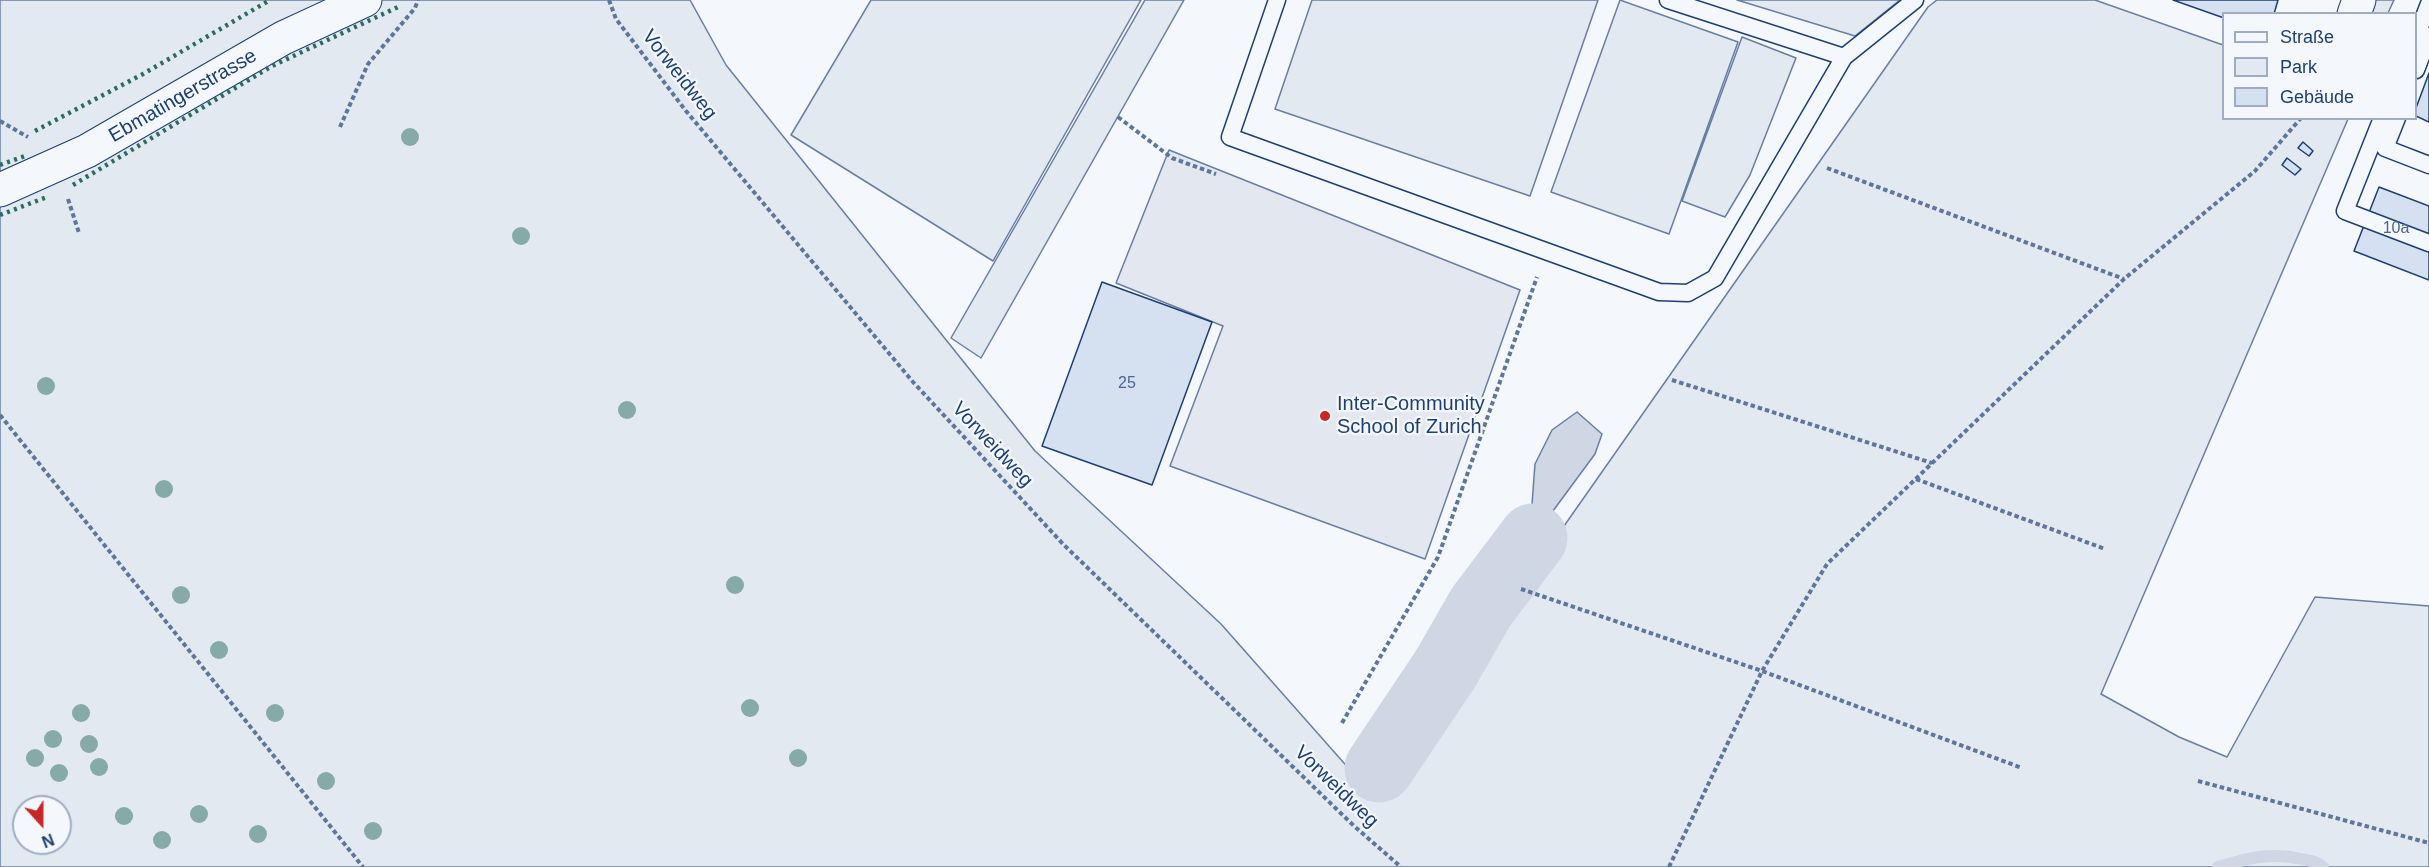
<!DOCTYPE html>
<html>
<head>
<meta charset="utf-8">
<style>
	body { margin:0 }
	#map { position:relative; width:2429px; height:867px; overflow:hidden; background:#f4f7fb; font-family:Helvetica,sans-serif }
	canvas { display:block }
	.legend { position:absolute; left:2222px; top:12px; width:195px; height:108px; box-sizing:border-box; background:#f4f7fb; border:2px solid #9eadc5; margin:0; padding:8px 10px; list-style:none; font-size:18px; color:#1d3f73 }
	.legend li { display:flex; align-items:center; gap:12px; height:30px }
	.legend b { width:30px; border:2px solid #9eadc5 }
	.north { position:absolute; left:12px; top:795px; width:60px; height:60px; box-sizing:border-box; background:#f4f7fb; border:2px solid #9eadc5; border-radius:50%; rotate:159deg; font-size:16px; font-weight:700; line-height:24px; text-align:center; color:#1d3f73 }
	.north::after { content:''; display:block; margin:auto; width:21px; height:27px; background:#c62828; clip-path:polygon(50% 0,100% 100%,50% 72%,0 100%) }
</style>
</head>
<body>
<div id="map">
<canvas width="2429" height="867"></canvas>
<ul class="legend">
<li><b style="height:8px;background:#f4f7fb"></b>Straße</li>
<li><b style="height:16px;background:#e3e9f0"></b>Park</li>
<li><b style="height:16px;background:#d5e0f0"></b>Gebäude</li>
</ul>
<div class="north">N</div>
</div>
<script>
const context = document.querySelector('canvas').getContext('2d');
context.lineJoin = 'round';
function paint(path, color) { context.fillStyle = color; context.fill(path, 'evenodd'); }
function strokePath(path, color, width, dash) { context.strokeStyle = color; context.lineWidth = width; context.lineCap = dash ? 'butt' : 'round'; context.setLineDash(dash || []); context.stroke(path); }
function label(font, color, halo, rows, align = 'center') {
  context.font = font + ' Helvetica,sans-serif'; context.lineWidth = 4.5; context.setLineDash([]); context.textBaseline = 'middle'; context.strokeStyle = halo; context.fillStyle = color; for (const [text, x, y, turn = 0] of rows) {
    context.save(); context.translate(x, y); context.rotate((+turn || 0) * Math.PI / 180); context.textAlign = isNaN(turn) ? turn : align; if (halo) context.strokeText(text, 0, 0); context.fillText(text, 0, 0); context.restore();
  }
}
const green = new Path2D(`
	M0,0H690L726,65L1035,451L1221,624L1374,797L1928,7L1937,0H2095L2223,45L2224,118L2348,119L2101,694L2179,737L2227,757L2315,597L2429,606V867H0ZM24,807H60V843H24Z
	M871,0H1141L993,261L791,135Z
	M1145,0H1184L981,358L951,338Z
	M1312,0H1598L1530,196L1275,109Z
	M1620,0L1738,42L1669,234L1551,192Z
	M1737,0H1900L1855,36Z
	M1742,37L1796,58L1750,175L1725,217L1682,201Z`);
const parking = new Path2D(`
	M2361,0H2394L2388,13L2355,14Z
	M1169,150L1520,290L1425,559L1170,466L1223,326L1116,283Z`);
const water = new Path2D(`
	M1577,412L1602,434L1595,454L1533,538L1532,504L1535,464L1552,430Z`);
const stream = new Path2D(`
	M2218,867C2249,858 2269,852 2302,859C2310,861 2317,861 2323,867`);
const river = new Path2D(`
	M1379,768L1446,668L1481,607L1533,538`);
const building = new Path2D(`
	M2173,0H2278L2274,14H2224V18Z
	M2429,73V122L2416,116V108Z
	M2303,142L2313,151L2309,156L2298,148Z
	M2287,158L2301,169L2295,175L2282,165Z
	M2379,187L2429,206V280L2354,251Z
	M1102,282L1212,322L1152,485L1042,446Z`);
const path = new Path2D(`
	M609,0L616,19L686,111L913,382L1063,544L1354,826L1401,867
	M1118,117L1172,158L1216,174
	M0,121L28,137
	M340,127L368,64L415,8L418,0
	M1827,168L2124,279
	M68,199L79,233
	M1672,380L1932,463
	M0,415L363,867
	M1916,479L2105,549
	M1521,589L1762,671L2022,768
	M1342,723L1438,557L1537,277
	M2198,781L2429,843
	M1669,867L1762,671L1827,564L2124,279L2255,171L2301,118`);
const service = new Path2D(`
	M1277,0L1230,137L1659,292L1688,293L1715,278L1844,57L1915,0
	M1668,0L1844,57
	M2416,37L2429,4
	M2416,70L2429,36
	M2382,118L2345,211L2429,243
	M2397,118L2385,148L2429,165`);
const minor = new Path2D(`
	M2354,14L2359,0
	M0,190L87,151L283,38L365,0`);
const hedge = new Path2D(`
	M35,131L143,74L270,0
	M0,165L28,155
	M73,185L272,66L398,7
	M0,215L47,197`);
const trees = [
	[410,137],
	[521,236],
	[46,386],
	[627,410],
	[164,489],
	[735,585],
	[181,595],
	[219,650],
	[750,708],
	[81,713],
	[275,713],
	[53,739],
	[89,744],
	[35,758],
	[798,758],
	[99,767],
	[59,773],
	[326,781],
	[199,814],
	[124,816],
	[373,831],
	[258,834],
	[162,840]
];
const markers = [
	[1325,416,6,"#c62828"]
];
const numberNames = [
	["10a",2396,229],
	["25",1127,384]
];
const streetNames = [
	["Vorweidweg",679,75,52],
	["Ebmatingerstrasse",183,96,-30],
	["Vorweidweg",992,445,47],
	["Vorweidweg",1336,787,44]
];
const poiNames = [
	["Inter-Community",1337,404],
	["School of Zurich",1337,427]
];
paint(green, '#e3e9f0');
strokePath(green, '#687fa3', 1.5);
paint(parking, '#e3e8f0');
strokePath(parking, '#687fa3', 1.5);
paint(water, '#cfd7e4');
strokePath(water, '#687fa3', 1.5);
strokePath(stream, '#cfd7e4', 12);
strokePath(river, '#cfd7e4', 69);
paint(building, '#d5e0f0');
strokePath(building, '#1d3f73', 1.5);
strokePath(service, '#1d3f73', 19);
strokePath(minor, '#1d3f73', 35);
strokePath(path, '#5e769c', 4, [4.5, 3]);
strokePath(service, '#f4f7fb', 16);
strokePath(minor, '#f4f7fb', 33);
strokePath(hedge, '#2c6c60', 4.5, [3, 4.5]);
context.fillStyle = '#86aba6';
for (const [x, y] of trees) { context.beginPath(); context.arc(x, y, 9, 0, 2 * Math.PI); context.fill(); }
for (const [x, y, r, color] of markers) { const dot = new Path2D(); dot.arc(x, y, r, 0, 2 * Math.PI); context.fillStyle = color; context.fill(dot); strokePath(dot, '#f4f7fb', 2); }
label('16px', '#4b6792', null, numberNames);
label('20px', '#1d3f73', '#f4f7fb', streetNames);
label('20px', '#1d3f73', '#f4f7fb', poiNames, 'left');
</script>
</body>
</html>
